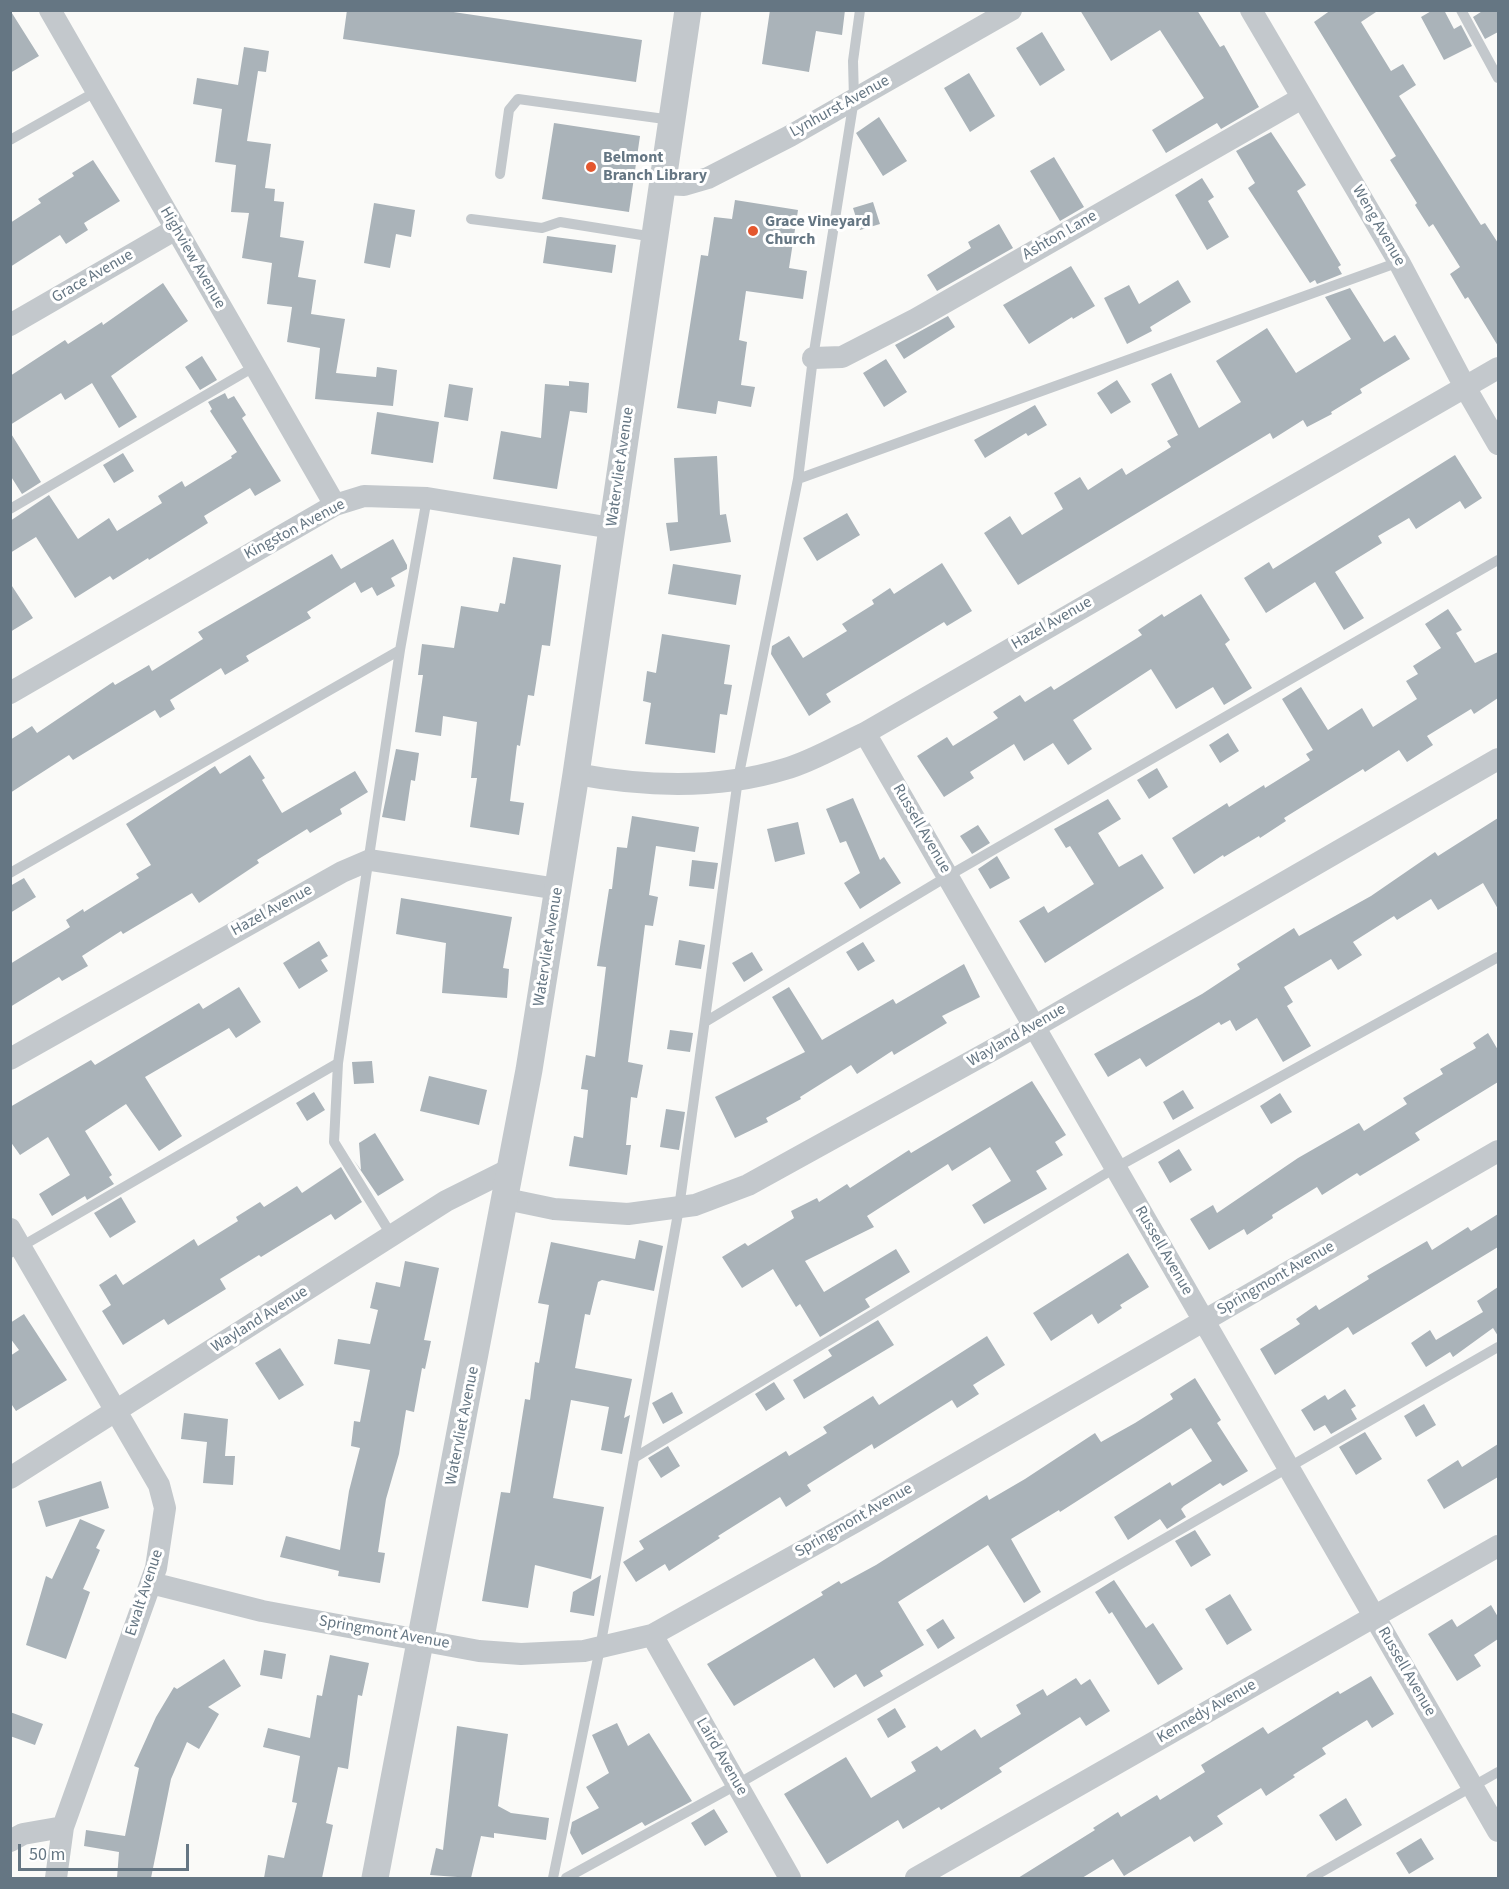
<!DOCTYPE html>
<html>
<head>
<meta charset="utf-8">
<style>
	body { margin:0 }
	#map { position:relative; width:1509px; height:1889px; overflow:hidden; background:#fafaf8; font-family:"Source Sans 3",sans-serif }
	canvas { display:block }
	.frame { position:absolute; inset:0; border:12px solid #657683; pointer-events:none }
	.scale { position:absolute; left:18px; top:1844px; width:171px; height:27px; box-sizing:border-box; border:3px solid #657683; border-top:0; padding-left:8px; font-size:18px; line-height:21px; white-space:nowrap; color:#657683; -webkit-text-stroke:4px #fff; paint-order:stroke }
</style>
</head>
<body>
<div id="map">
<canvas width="1509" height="1889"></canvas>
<div class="frame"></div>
<div class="scale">50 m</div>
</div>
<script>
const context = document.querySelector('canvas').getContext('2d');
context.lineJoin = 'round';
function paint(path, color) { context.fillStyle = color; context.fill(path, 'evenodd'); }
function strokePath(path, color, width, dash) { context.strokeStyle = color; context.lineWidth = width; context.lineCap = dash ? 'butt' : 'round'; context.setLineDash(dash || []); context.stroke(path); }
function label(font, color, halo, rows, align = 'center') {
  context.font = font + ' "Source Sans 3",sans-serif'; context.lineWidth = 6; context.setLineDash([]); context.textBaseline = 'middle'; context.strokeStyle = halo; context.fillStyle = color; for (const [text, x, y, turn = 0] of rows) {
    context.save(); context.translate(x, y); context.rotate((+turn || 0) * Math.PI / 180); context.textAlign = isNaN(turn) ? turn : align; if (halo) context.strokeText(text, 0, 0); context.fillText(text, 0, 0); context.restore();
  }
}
const building = new Path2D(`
	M10,10L39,56L10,73Z
	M347,10H440L642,40L636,82L343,39Z
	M770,10H845L842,35L816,31L809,72L762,64Z
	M1080,10H1197L1220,47L1224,45L1259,107L1221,129L1217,123L1166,153L1152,130L1204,98L1160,30L1111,61Z
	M1331,10H1379L1361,22L1391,71L1403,64L1416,85L1399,96L1481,225L1485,223L1498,243V346L1468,297L1465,299L1450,274L1460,267L1433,224L1429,227L1415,205L1417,203L1390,160L1396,156L1314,22Z
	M1433,10H1444L1454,29L1461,25L1472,46L1444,60L1421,17Z
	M1484,10H1498V32L1485,39L1473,17Z
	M1042,32L1065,70L1040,86L1016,48Z
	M244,47L269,51L266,72L258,71L247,141L271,144L265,188L275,189L274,201L284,202L280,237L304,241L298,277L316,280L311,314L345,319L336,373L376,377L377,367L397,370L393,406L315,399L320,348L287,342L292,307L267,304L272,263L242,258L249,213L231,212L236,165L215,162L222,109L193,104L197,78L238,85Z
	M969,73L995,116L970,132L944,88Z
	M879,117L907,161L883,176L856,133Z
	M554,123L640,136L629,212L542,199Z
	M1271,132L1306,185L1297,191L1341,265L1338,267L1342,274L1317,284L1315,280L1310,283L1248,188L1255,183L1236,151Z
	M1054,157L1084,207L1060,221L1030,171Z
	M93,160L120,201L84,223L88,230L66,244L60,235L10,267V223L41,203L38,199L74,176L72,173Z
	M1202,178L1214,197L1208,201L1229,237L1207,250L1175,195Z
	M735,200L798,210L789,268L807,271L803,299L746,291L739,340L747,342L741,385L755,387L751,407L718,401L716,414L677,408L701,255L708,256L714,217L732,219Z
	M873,202L880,224L860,230L853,208Z
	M374,203L415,210L411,237L396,234L390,268L364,263Z
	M999,224L1013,248L937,291L927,275L971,248L968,242Z
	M547,236L616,245L612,273L543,263Z
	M1071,266L1095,306L1073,319L1072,317L1029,344L1003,305Z
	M1178,280L1191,302L1150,327L1152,331L1127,344L1104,298L1129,285L1139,304Z
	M163,283L188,321L111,376L137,417L119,428L92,383L65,400L61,393L10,425V376L65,340L68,344L102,322L103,325Z
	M1350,288L1384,342L1395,335L1410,359L1360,389L1362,393L1331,412L1332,414L1307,427L1303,420L1273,439L1270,433L1018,585L984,533L1010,516L1022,535L1063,509L1054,493L1080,477L1088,490L1122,468L1126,475L1171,447L1167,441L1178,435L1151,384L1171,373L1199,428L1241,402L1216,361L1267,328L1296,373L1351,339L1325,297Z
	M948,316L955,327L904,359L895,345Z
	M202,356L217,380L200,390L185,367Z
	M886,359L907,392L884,407L863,373Z
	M1117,380L1131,402L1111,414L1097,393Z
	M569,381L589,383L587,413L570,411L557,489L493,479L501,431L541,438L545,384L569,386Z
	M449,384L473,388L468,421L444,417Z
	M225,393L228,399L234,396L246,415L242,418L281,481L255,496L250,488L204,516L208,523L149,560L148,558L113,580L110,576L75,598L36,537L10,553V521L49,495L78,539L109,518L117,531L162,503L158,496L182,481L185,487L232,458L231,456L237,452L210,411L212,409L208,402Z
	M1035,405L1047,425L1028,436L1026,433L985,458L974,440Z
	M377,412L439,422L433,463L371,454Z
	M10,432L41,482L22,494L10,475Z
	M123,453L134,471L114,483L103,465Z
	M1455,455L1482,498L1465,509L1460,501L1416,529L1409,518L1378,536L1382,543L1335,572L1364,618L1344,630L1315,582L1266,613L1244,578L1269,562L1273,569Z
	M717,456L720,515L726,514L731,542L670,551L666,523L678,522L674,458Z
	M847,513L860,535L817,561L803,538Z
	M393,539L407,565V569L391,578L395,586L377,596L372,587L361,593L355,582L307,612L311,618L246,656L249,661L225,675L221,668L170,700L175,709L160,718L155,710L73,760L69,755L10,793V740L32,726L37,733L113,682L115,685L149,665L152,671L203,639L198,632L332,554L341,569Z
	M513,557L561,565L550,646L542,645L534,696L528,695L520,746L517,745L510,801L524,803L519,835L470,827L477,778H471L477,722L443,716L441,736L415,732L423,675H418L422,644L454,648L461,606L498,612L500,603L505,604Z
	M942,563L972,611L947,626L944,622L826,694L831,702L809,716L771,654L772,646L789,636L803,658L847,631L842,624L874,604L872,600L890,588L894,594Z
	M673,564L741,575L736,605L668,594Z
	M10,583L33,618L10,632Z
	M1201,594L1230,640L1225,644L1252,688L1224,705L1213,687L1176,709L1151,669L1073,720L1092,749L1068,765L1053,743L1024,761L1014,744L970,772L974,778L944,797L917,756L947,737L953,746L998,718L993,712L1020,695L1025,702L1051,686L1054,690L1142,635L1138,630L1162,614L1164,617Z
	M1448,609L1462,630L1456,633L1475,663L1498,652V698L1474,714L1471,709L1427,736L1433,745L1407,762L1399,750L1365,772L1363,769L1284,818L1286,821L1260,838L1259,836L1224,857L1223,855L1194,874L1172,838L1227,803L1229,807L1264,785L1265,788L1310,760L1306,754L1313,750L1282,699L1301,687L1328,730L1362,708L1373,727L1417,699L1406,681L1418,674L1413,666L1441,648L1425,624Z
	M662,634L730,645L724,684L732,685L727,715L720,714L715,753L645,744L651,703L643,701L647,671L656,673Z
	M1228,733L1239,751L1220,763L1209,745Z
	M396,749L419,753L415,781L411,780L405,821L382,817Z
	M250,755L265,778L262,780L282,813L355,771L368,792L340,809L342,814L310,833L307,829L257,860L259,863L199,903L192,893L123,934L121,931L82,956L88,966L62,981L59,977L10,1007V964L70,927L66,920L83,909L84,912L139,878L136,874L151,865L126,824L215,766L220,774Z
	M1157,768L1168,787L1149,799L1137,780Z
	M853,798L880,860L884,857L901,883L860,909L844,883L860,873L846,841L840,843L826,809Z
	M1108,799L1121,819L1098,833L1119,867L1142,854L1164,888L1045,963L1019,921L1044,906L1048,913L1094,884L1070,846L1066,848L1054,829Z
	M632,816L699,827L695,852L656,846L649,895L658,897L653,926L645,925L628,1062L643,1065L637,1098L631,1097L626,1145H631L627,1175L569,1166L574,1136L583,1138L588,1090L581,1089L586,1055L595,1057L606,967L597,966L609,889H612L617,847L627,848Z
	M1498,818V909L1483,883L1438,910L1431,899L1397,920L1394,916L1353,942L1362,955L1338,970L1331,959L1284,987L1293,1002L1287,1006L1311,1046L1283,1062L1257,1018L1236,1031L1230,1020L1221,1025L1219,1022L1146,1067L1140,1058L1108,1077L1094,1054L1202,994L1240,969L1237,964L1294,928L1299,936L1371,896L1435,852L1438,856Z
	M798,822L805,854L775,862L767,829Z
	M978,825L990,843L972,854L960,836Z
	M997,856L1010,878L990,889L978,869Z
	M692,860L718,863L714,889L689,886Z
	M24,878L36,897L10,913V886Z
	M401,898L512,917L503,968L509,969L507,998L442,993L446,943L396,934Z
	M679,940L705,945L701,969L675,965Z
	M319,941L328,956L321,960L328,971L299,989L283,963Z
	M863,942L875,961L858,971L846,952Z
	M752,952L763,970L744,982L732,963Z
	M964,964L980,997L942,1016L947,1023L894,1055L892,1051L857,1074L851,1065L800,1097L801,1099L766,1118L768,1122L735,1138L715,1097L805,1052L772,997L789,987L822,1040L893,999L896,1004Z
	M239,987L261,1022L236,1038L229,1028L145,1077L182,1136L159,1151L126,1104L85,1131L112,1175L109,1177L114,1184L87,1200L85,1196L52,1216L39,1194L70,1175L48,1137L20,1155L10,1141V1107L91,1060L95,1065L199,1003L203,1009Z
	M670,1030L693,1033L690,1052L667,1049Z
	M1488,1033L1498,1050V1082L1415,1133L1420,1140L1360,1176L1357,1173L1322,1195L1317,1187L1272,1215L1273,1218L1247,1235L1244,1229L1209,1250L1190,1219L1213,1205L1217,1213L1298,1158L1359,1123L1364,1131L1407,1104L1403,1098L1443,1074L1440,1069L1476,1048L1473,1043Z
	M372,1061L374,1083L354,1084L352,1062Z
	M429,1076L487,1090L479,1125L420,1111Z
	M1032,1081L1066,1135L1055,1142L1063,1155L1036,1171L1047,1189L984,1224L972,1205L1011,1181L990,1147L952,1171L948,1164L867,1216L874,1227L805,1261L824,1292L896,1249L910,1272L865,1299L870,1307L820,1337L800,1304L796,1307L773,1269L742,1288L722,1257L745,1243L748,1246L794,1218L791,1211L817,1198L819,1202L847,1184L850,1188L909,1150L911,1153Z
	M1183,1090L1194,1108L1173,1120L1163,1102Z
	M314,1092L325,1110L307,1121L296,1103Z
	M1280,1093L1292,1112L1271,1124L1260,1106Z
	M666,1109L685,1112L679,1150L660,1147Z
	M375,1133L404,1180L378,1196L353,1159L361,1170L359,1143Z
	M1179,1149L1192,1170L1170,1183L1158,1162Z
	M341,1167L362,1202L335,1220L331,1214L261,1257L259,1255L220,1279L226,1289L168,1325L164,1319L123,1345L102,1311L111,1305L99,1285L116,1274L123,1285L194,1239L198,1246L238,1221L236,1217L260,1202L264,1207L297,1186L302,1193Z
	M121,1197L136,1222L110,1238L94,1213Z
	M1498,1214V1247L1353,1335L1348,1327L1275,1375L1260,1349L1300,1324L1296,1319L1316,1305L1319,1310L1369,1279L1367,1276L1427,1241L1432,1250L1468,1227L1471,1231Z
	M639,1240L663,1246L654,1291L602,1280L598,1282L590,1315L585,1314L575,1368L632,1379L624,1418L630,1415L622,1454L601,1450L609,1407L571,1400L553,1498L604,1507L591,1579L535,1565L528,1608L482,1601L501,1492L510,1493L525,1399L530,1400L535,1362L539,1363L549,1305L538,1303L551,1242L635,1259Z
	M1128,1253L1149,1287L1120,1305L1122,1308L1098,1324L1092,1314L1051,1341L1033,1313Z
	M405,1261L439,1268L424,1340L431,1341L425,1369L422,1368L414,1412L406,1410L399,1454L386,1499L378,1552L385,1553L380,1583L338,1576L339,1571L280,1557L286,1536L340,1550L349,1491L360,1448L351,1446L354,1421L360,1422L370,1370L334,1364L338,1339L370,1344L378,1310L370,1308L376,1282L400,1287Z
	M1498,1287V1336L1493,1328L1453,1357L1450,1352L1426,1367L1411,1343L1430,1330L1436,1340L1483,1312L1477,1301Z
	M24,1314L67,1380L16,1411L10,1402V1356L19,1350L10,1338V1323Z
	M878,1320L894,1345L804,1399L793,1380L832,1356L828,1350Z
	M987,1336L1005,1365L973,1385L979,1394L957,1408L952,1400L874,1449L872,1444L807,1485L811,1491L786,1507L780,1497L718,1536L720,1538L669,1571L665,1564L636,1582L623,1562L644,1549L639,1541L786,1451L789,1456L827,1433L823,1427L873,1396L879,1405Z
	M280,1348L304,1385L279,1400L255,1363Z
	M1195,1378L1221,1420L1217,1423L1248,1471L1223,1486L1220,1483L1184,1506L1181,1509L1186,1517L1167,1529L1160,1519L1128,1540L1114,1517L1170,1482L1172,1486L1212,1461L1191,1428L1060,1512L1059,1510L1011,1539L1041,1592L1024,1603L988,1545L898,1602L924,1645L880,1671L883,1676L864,1687L856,1674L834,1688L814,1658L734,1706L707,1664L823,1595L821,1592L839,1581L841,1584L876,1565L987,1495L989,1500L1025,1479L1095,1433L1101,1442L1135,1423L1173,1399L1170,1394Z
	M774,1382L785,1399L766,1411L755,1394Z
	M1345,1389L1356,1406L1351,1409L1357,1419L1331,1434L1325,1425L1314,1431L1301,1410L1325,1395L1328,1400Z
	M672,1392L683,1413L663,1424L652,1403Z
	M1424,1404L1436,1425L1416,1437L1404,1416Z
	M184,1413L228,1419L225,1456H235L233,1485L203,1483L207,1442L181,1439Z
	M1365,1432L1382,1459L1356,1475L1339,1447Z
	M1498,1444V1477L1444,1509L1427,1480L1458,1460L1462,1467Z
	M668,1446L680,1466L661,1478L648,1458Z
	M101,1481L109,1508L46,1527L38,1501Z
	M80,1519L105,1530L96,1548L100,1550L83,1589L90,1592L66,1659L26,1645L46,1576L52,1579Z
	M1195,1530L1211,1555L1191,1567L1175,1541Z
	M601,1575L594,1616L570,1612L573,1592Z
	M1114,1580L1146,1628L1153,1623L1183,1669L1158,1685L1112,1612L1109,1614L1095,1592Z
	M1230,1594L1252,1630L1227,1645L1205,1609Z
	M1491,1605L1498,1617V1639L1474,1655L1481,1666L1457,1681L1428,1634L1452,1619L1457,1627Z
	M943,1619L955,1638L938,1649L926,1630Z
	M264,1650L286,1654L282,1679L260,1675Z
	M330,1655L369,1663L362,1696L358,1695L348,1769L338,1767L326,1823L333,1825L322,1878H264L268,1855L284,1858L297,1803L292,1802L300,1756L263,1747L268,1728L310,1738L317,1695L322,1696Z
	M224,1659L241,1686L208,1707L219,1714L199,1749L187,1742L171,1779L151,1878H117L119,1852L84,1846L86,1830L125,1836L139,1768L134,1766L156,1717L174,1687L177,1689Z
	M1371,1676L1394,1714L1372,1728L1367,1720L1322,1748L1326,1754L1293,1775L1295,1777L1266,1796L1261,1788L1217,1816L1223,1824L1194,1842L1190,1836L1124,1876L1113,1859L1082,1878H1018L1095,1830L1093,1828L1118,1812L1121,1817L1157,1795L1160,1800L1205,1772L1201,1765L1263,1727L1268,1734L1338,1691L1340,1694Z
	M1076,1678L1081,1685L1090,1679L1110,1711L1086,1726L1080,1717L999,1768L1002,1772L941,1810L939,1807L903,1829L898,1820L827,1864L784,1794L846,1757L871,1798L916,1771L911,1762L937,1746L941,1751L975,1729L981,1738L1021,1714L1016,1705L1043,1689L1047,1696Z
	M895,1708L906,1727L888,1738L877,1719Z
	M10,1712L43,1724L35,1745L10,1736Z
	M617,1723L628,1746L649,1733L692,1801L645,1826L642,1822L582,1855L570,1833L572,1822L599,1808L586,1787L609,1773L592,1735Z
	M457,1726L508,1734L498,1806L511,1813L549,1818L546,1840L494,1833V1838L481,1836L471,1878L430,1875L436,1848L443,1850Z
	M1346,1798L1362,1825L1336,1841L1319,1815Z
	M714,1809L728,1832L705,1846L691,1823Z
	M1421,1838L1434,1859L1409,1874L1396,1853Z`);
const service = new Path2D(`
	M1461,10L1498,78
	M10,140L97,91
	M500,174L509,110L518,99L672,120
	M471,219L542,228L560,222L654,237
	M798,479L1399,262
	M10,509L254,367
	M10,873L400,650
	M705,1022L948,876L1498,560
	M392,1236L334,1142L338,1063L400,650L427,498
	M10,1253L338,1063
	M634,1458L1115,1168L1498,957
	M553,1878L600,1648L679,1208L738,779L798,479L813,358L854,99L853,61L860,10
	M566,1878L736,1785L1498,1347
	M1311,1878L1498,1772`);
const minor = new Path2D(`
	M50,10L335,505
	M1251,10L1399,262L1465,387L1498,444
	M663,184L684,185L708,178L790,136L1011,10
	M10,325L176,229
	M813,358L842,357L916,319L1302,98
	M10,693L335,505L364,496L427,498L612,528
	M865,733L1498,1831
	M576,774C646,787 717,790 785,769C813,761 839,745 865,733L1498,368
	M10,1059L342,872L370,860L558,889
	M506,1199L554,1209L628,1214L695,1205L748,1185L1034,1027L1498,759
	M10,1229L159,1485L165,1508L156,1568L63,1827L56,1878
	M10,1478L446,1201L512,1168
	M151,1583L262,1611L479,1651L521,1654L584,1651L652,1635L855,1522L1498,1151
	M652,1635L790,1878
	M10,1841L23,1834L63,1827
	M916,1878L1498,1546`);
const tertiary = new Path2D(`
	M375,1878L529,1070L576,774L688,10`);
const markers = [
	[591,167,6,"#e4572e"],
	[753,231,6,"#e4572e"]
];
const streetNames = [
	["Lynhurst Avenue",840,107,-29],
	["Weng Avenue",1378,226,60],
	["Ashton Lane",1060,236,-30],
	["Highview Avenue",192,258,60],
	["Grace Avenue",93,277,-30],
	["Watervliet Avenue",621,467,-82],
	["Kingston Avenue",295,530,-28],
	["Hazel Avenue",1052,624,-30],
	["Russell Avenue",921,829,60],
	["Hazel Avenue",272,911,-29],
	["Watervliet Avenue",549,947,-81],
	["Wayland Avenue",1017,1036,-30],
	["Russell Avenue",1163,1251,60],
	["Springmont Avenue",1276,1279,-30],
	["Wayland Avenue",260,1320,-32],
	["Watervliet Avenue",463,1426,-79],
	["Springmont Avenue",854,1521,-30],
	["Ewalt Avenue",145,1593,-72],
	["Springmont Avenue",384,1633,10],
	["Russell Avenue",1406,1672,60],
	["Kennedy Avenue",1207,1712,-30],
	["Laird Avenue",721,1757,60]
];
const poiNames = [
	["Belmont",603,158],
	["Branch Library",603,176],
	["Grace Vineyard",765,222],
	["Church",765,240]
];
paint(building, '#aab3b9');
strokePath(service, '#c3c8cc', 10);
strokePath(minor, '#c3c8cc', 22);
strokePath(tertiary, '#c3c8cc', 27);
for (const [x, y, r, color] of markers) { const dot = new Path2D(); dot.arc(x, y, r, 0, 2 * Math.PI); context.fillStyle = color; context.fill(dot); strokePath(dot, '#fff', 2); }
label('16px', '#657683', '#fff', streetNames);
label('bold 16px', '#657683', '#fff', poiNames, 'left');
</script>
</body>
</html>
